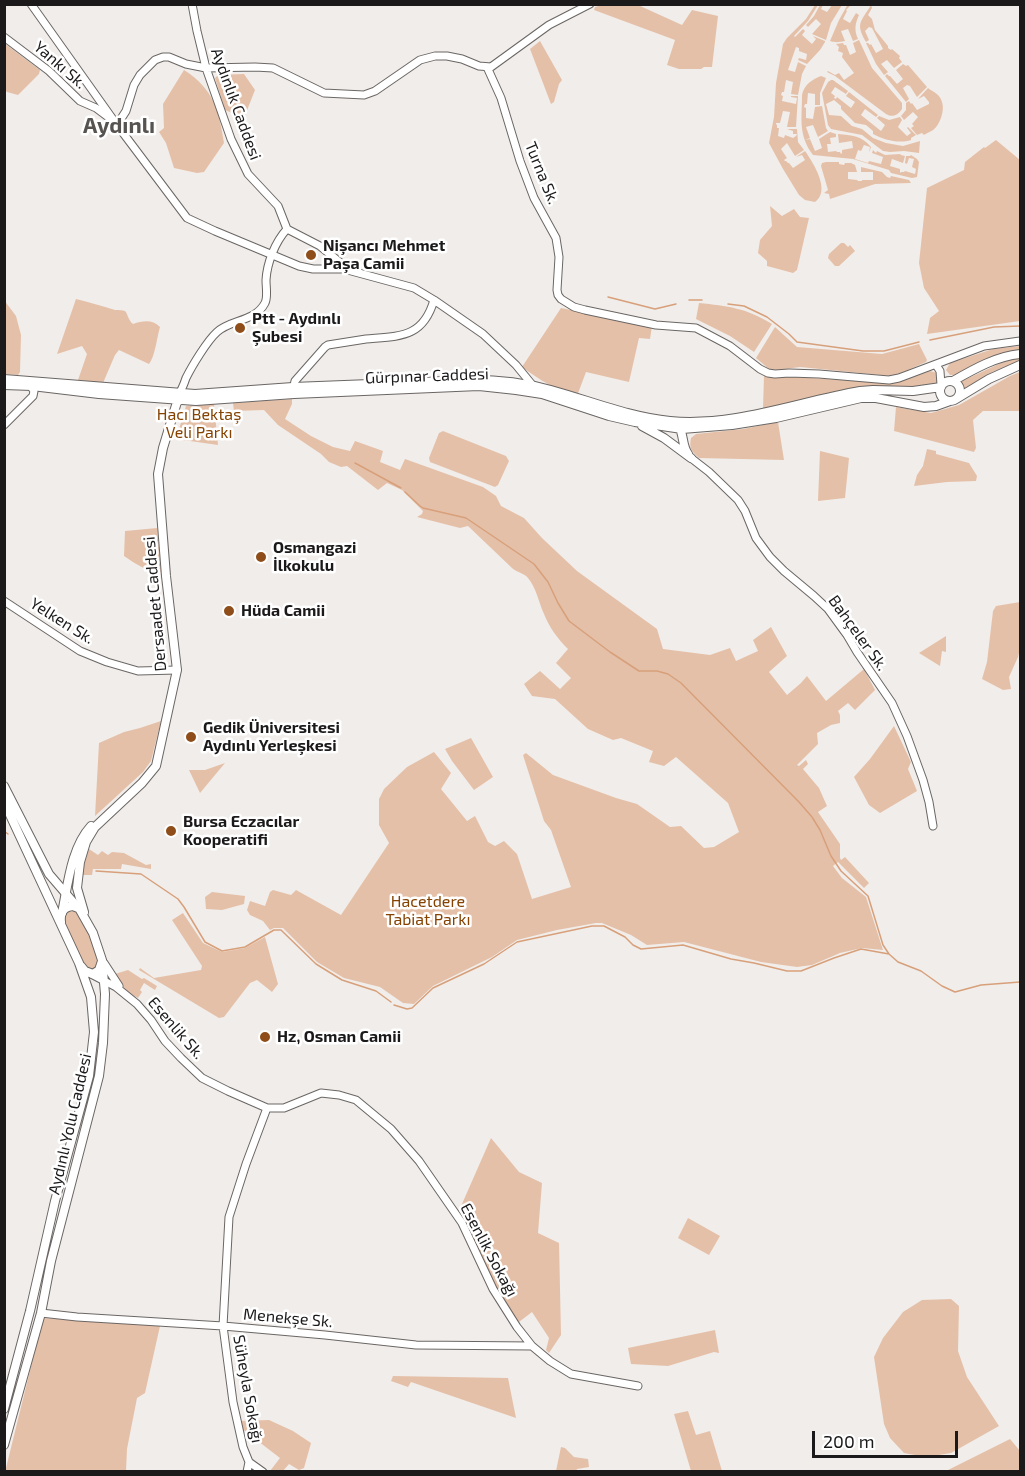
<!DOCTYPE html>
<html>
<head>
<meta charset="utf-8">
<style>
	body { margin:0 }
	#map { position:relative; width:1025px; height:1476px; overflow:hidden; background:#f1edea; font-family:"Exo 2",sans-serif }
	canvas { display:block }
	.frame { position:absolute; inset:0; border:6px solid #1b1919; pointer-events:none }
	.scale { position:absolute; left:812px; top:1431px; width:146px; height:27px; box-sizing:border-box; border:3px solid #1b1919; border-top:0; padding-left:8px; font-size:18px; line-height:21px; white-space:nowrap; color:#1b1919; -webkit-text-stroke:4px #fff; paint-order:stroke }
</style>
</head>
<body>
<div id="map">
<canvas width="1025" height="1476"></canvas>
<div class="frame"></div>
<div class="scale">200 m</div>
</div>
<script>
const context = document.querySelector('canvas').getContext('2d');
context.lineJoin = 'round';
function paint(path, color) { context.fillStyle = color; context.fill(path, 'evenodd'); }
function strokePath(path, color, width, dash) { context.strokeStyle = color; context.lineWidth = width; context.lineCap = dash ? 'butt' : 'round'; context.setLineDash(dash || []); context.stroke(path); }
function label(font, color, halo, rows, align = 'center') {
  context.font = font + ' "Exo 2",sans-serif'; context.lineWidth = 5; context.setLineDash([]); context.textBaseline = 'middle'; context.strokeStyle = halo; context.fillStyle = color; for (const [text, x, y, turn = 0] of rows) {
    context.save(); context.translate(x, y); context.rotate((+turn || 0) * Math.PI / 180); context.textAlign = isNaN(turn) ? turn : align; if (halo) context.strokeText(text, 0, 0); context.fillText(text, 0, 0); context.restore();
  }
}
const green = new Path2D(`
	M848,4L851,5L846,10L847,11L843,19L850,23L856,13L859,15C855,24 854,30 858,39L853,41L848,29L841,31L845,41C839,42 836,43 830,41L839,20Z
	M602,5H638L682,25L692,10L718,16L712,67H704L701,69H679L667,65L675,40L594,10L595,7Z
	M815,5H818L808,21L794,36L795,37L803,29L805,31L802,35L812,44L816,39L813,36L825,41V42L820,50L807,64L798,60L799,58L806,60L807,54L799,51V48L796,47L788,70L795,72L798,62L806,66L802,74L798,95L791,94L793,82L786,80L784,92H782L781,95L783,96L782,101L796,104L797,98L791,97V96H798L796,127H787L790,112L783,111L780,123H776V124L777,125V128H779L778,136L784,138L785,135L793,138L796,136L797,134H793V131L787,129H797L798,142L804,150L795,156L787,143L781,149L787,158L784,160L785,161H786L788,163H789L793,168L805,160L802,155L796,157L805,151C814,164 831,191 815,202L805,200L799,195L783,169L769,143L774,117L776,83L783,44L787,38L806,19Z
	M820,5H823L821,9L827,12L832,5H842L831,23L826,40L812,34L821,24L816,19L808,27L806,25L814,16Z
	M871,5L872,8L868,15L872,19L875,30L888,46V48L891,50L892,49L900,56L899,58L902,62L894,68L887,60L881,64L888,72L884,75L876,64L866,43H868L870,45L871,44L876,53L883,49L872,28L869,27L865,31L869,40L866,42C855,23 861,22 871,5Z
	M859,40L872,68L902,103V109C898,115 893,118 886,114L835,76L827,72L828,71L835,75L839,73L844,80L854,73L842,57L843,53L838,51L839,47L836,44L843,43L844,45H846L850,55L856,52L853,43Z
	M540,41L562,80L559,84L554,102L551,104L530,49Z
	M4,43L40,70L39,74L18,95L7,92L5,90Z
	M903,64L906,66L908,65L927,87L917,97L910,86L907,85L903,88L909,99L906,102L885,76L887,74L889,76H890L897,84L903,79L896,70Z
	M184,70C214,89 219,111 224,143L204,172L197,173L174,168L166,143L159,132L164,128L163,104Z
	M244,74L255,90L244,118L225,110L215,78L218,75Z
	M821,76L826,78L820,93V105H815V94L808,93L807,104H805L804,107L806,108V118L813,119L815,107L822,106L826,128L828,131L818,137L813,125L806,127L810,138L805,140L810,139L815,151L822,148L819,139L830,132L836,134V137L830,138L831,144H827L828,152L836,151L837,152H840L841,154L842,153V150L853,148L852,141L839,143L838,134C852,135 862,136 871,147L869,153L870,147L864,145L861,151L858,150L855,159L868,163L869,161L881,164L883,157L872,153L873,150L876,153L877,151L885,155L900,154L901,155L905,156L903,163L892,159L890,166L900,169V173L901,172H904L905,171L915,174L916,169L912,167L914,159L909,158L907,164L905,163L906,156H910L911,155L917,159L919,162L917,177L912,178L891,173L889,170L853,159L813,155C798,135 802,119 802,95C804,85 811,80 821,76Z
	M831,80H833L848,91L846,94L835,87L831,93L835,96L834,98L836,99L837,97L851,108L855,102L846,96L849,92L878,115L876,117L865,109L861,115L881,131L885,125L877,118L879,116L889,120L900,117L902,120L898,127L907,136L911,133L907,128L908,127L916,135L911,138V140C899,144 884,140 873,134V131L866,125L855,123L841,109V106L834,100L826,104L829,115L841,116L852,126L862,129L873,138L886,143L903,146L920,141L919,153L904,151L890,152L883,151L862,135L831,129L828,125L822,93L828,82Z
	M928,88C933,92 940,94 942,102C945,110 940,125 933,130C932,131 925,134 924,135L922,133L917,135L911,128L914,126L912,124L918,117L913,112L904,120L901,116L906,110V103L909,101L911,104L912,103L917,110L929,104V102L924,96L918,99Z
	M996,140L1020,160V321L927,334L930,318L939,311L924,288L919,263L927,188L964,170L965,162L984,147L985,148Z
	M826,162H839V164L844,165L845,163H851L855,165L857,172H848V179L857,180L858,181H862V180H873V172H861V167L882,172L887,177L890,178L891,176L909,180L911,183L875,184L830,199L829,194L824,193L828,190L821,166L822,163Z
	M770,206L782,216L794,209L800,217L809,218L797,270L793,273L767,266V261L758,253L760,240L772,226Z
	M841,243H844L848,247L850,245L855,251L839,266H835L828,258L829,254Z
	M76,299C89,302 102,306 115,310C117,310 123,310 125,311C128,314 128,320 133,324C143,321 152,319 160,327C157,337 155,357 149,364L119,350L115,355L103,383L78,380L87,354L82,346L57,354Z
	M4,300L16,316L21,335L20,372L18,375L5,374Z
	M699,303C727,306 747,308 772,324L754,352L730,336L696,319Z
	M561,308L652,326L650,339L639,338L629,382L586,372L577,396C553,388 543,382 522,367Z
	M775,327L797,347L882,354L919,344L927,360L926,362L899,374L891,376L800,367L778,370L769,369L756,358Z
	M1020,346V350L997,355L957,375H950L946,370L950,363L993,349Z
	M1020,357V361L992,372L963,391L960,382L1001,363Z
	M930,371L937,373L938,382L931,386L920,388L861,387L763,409L764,375L872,382L905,380Z
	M1020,372V411H983L973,420L976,448L974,452L894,431L896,407L931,413L959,405L1010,376Z
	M292,399V404L285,419L311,436L333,447L350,451L355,441L383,451L380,462L400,470L405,459L483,487L496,496L501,506L524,518L542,538L577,571L657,629L663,649L710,655L730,648L736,661L758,651L753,640L771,627L787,656L769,672L787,695L801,683L807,676L826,701L864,669L875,690L855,710L848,703L838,711L840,715V723L831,725L817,733L818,744L797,765L799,766L806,760L808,764L803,769L819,788L827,806L818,812L840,844V858L841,860L845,857L869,883L864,888L838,862L833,866L842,878L866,897L883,950L862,948L840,953L812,965L797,967L761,962L684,942L647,945L631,935L602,923H596L557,930L517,940L492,957L433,986L414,1004L403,1003L380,987L344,978L317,962L283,928H274L270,930L263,921L250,915L247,910L250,901L265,906L270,892L273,890L291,895L296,890L341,915L389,843L379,825V799L384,789L407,767L434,752L451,773L441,789L467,821L475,816L488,842L495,846L504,841L517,854L532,899L571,887L551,830L544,821L523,755L526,753L553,775L616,798L637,804L670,827L681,826L704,848L714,847L739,832L728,803L676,757L664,766L649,762L653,751L621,738L613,740L588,729L555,699L532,696L524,684L540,671L560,689L571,678L556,663L568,649C558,639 549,627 544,614C539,603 536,587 528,578C524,573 518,573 512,568L468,526L460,528L417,517L422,514L423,511L402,490L387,483L378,490L347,466L341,467L329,462L321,454L278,425L264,410L234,411L233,403Z
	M214,404L218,445L176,439L186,406Z
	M778,422L784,460L699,458C691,451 689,448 691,438L696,434L743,429Z
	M443,431L506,456L509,461L498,485L495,487L430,462L429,458L439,433Z
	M927,449L936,451V454L969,463L977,476L976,481L947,482L914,486L917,475L923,466Z
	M820,451L849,458L845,498L818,501Z
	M157,528L161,572C147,572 136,564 124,556L125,531Z
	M1020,602V649L1018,657L1009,677L1011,689L1003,690L982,679L987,662L993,611L996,606Z
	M946,636V652L942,651L940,666L919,653Z
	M161,721L151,761L143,772L95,816L99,743L124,732L140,728Z
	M894,726L911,762L908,769L917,791L880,813L869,805L854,777L870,759Z
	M471,738L493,777L474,790L452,761L445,749Z
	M225,763L200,793L189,770H205Z
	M89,849L98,855L102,851L108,855L112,852L124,853L146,865L151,864V869L122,864L121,869H93L92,875H81Z
	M212,892L245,896L244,904L222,910L206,909L205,897Z
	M70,910H74C88,924 95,945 98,964L94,970H89L84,964L64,921L67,913Z
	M183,913L203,943L222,952L245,948L265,937L278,984L272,992L257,980L250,983L224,1017L219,1018L139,970L140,968L154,978L201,970L202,966L172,920Z
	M128,970L142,979L144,978L157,986L155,990L144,983L140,990L142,992L138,998L129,993L113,976L115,974Z
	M491,1138L519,1172L542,1183L538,1233L559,1243L561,1335L549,1353L546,1350L549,1338L532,1312L519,1322L496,1288L484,1262L477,1244L458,1213Z
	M688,1218L720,1236L709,1255L678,1238Z
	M951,1299L959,1306L958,1351L967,1377L999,1426L951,1453L926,1457L904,1453L890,1438L884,1424L874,1357L883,1338L903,1312L922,1300Z
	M43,1318L160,1326L145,1393L137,1398L127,1449L126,1471L5,1472Z
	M715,1330L719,1353L714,1352L668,1366L631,1364L628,1348Z
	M393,1376L508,1378L516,1418L411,1382L408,1387L391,1381Z
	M688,1411L696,1435L710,1431L722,1471H691L674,1414Z
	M269,1420L293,1431L311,1443L304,1468L299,1470L289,1464L283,1471H270L280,1458L241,1428L240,1421Z
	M1010,1439L1020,1451V1471H946Z
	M561,1447L565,1448L574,1457L588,1459L589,1467L577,1469L576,1471H556Z`);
const stream = new Path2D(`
	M608,297L655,309L676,304
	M689,300H702
	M728,304L744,306L767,317L789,334L797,342L863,351H884L919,342
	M930,340L994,327L1020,326
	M355,463L401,488
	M405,492L420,506L423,508L466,518L534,564L548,582L558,603L569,621L610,652L639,671H657L668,674L681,683L799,802L812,817L820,830L831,856L841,871L868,896L883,945L889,954
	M4,831L8,834
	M96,871L141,874L178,899L184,907L205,942L222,951L245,947L274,930H281L316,964L342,980L376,991L391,1002
	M394,1005L407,1009L412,1008L433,988L484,964L517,942L592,926H604L625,937L633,945L641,949L683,945L731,959L754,963L787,971H801L834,958L861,949L889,954L898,962L921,971L942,986L955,992L981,985L1020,982`);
const tertiary = new Path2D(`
	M31,4L117,125L187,218L215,231L299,266L313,269H344L414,288L434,300L483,334L516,365L534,387
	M192,4L197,31L206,68L231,139L248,174L278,206L287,229L320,246L348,269
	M4,37L49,71L80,101L96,108L108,117
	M487,67L501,98L520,161L534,198L556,238L559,257L557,290L558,295L561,299L574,307L585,310L656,325L696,328L730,346L760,369L768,373L775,374L789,373L819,374L889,380L899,378L984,346L1020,341
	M117,125L126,111L134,85L140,75L155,60L163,57H169L186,64L206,68L255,67L273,68L324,93L364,95L375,91L420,60L435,56H447L462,59L479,66L491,67L549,25L590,4
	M936,365L940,371L941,385
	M293,390L295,381L325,347L328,345C341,343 353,341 366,339C400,336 423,338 434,300
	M178,395C182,390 184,384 186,378C192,366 207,341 217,332C231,319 255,322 265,303C268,297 266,288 266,280C267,263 275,242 287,229
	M4,425L33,396L34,391L29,384
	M691,458L709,472L738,500L745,511L756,538L770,557L784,571L814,596L828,609L847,635L857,652L892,703L907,736L923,780L929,802L933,826
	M4,601L80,651L107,662L138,671L177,670
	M104,963L119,986
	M89,973L116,987L137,1004L151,1020L165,1041L181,1058L202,1078L228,1091L267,1108H284L321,1093L339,1095L356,1100L391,1129L419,1161L462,1223L493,1289L517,1327L532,1346L550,1361L571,1374L638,1386
	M41,1313L77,1317L223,1326L325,1335L416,1345L532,1346
	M247,1472L249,1462
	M263,1472L249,1462L243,1447L233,1402L223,1326L229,1217L246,1164L267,1108`);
const secondary = new Path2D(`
	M4,379L195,394L293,387L447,381C481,378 517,381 551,390C591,401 629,417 670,421C735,427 797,402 860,391L873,390L913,391L941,387
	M940 391a10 10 0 1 1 20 0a10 10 0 1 1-20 0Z
	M953,381C974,369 997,356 1020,354
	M4,385L32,386L99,394L196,401L294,394L479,386L516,390L542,394L609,416L635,422L682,429L732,425L776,418L861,398H876L924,407L936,406L950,401
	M956,399L989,379L1020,365
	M642,426L664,438L691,458
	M679,426C684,436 682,446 688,454
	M84,912L77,888L80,862L86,842L95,827L142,783L156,766L177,670L166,576L158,474L163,448L177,402L182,399
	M62,913C68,884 71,848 91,826`);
const primary = new Path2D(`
	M4,786L49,874L80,910L93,933L102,960L105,994L103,1043L99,1076L51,1261L41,1313L4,1445
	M4,802L79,963L91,997L94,1032L89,1076L55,1201L30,1311L4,1409
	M61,922C60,913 63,907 73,906L78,908
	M81,966L85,971L93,974L99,970L102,961`);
const markers = [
	[311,255,6,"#8f4e19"],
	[240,328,6,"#8f4e19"],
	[261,557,6,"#8f4e19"],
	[229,611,6,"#8f4e19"],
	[191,737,6,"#8f4e19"],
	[171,831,6,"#8f4e19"],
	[265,1037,6,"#8f4e19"]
];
const streetNames = [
	["Yankı Sk.",60,65,41],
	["Aydınlık Caddesi",236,104,70],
	["Turna Sk.",542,173,68],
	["Gürpınar Caddesi",427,376,-2],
	["Dersaadet Caddesi",155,604,-95],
	["Yelken Sk.",62,621,32],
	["Bahçeler Sk.",858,633,54],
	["Esenlik Sk.",176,1028,49],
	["Aydınlı Yolu Caddesi",70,1124,-77],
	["Esenlik Sokağı",489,1250,62],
	["Menekşe Sk.",288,1318,5],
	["Süheyla Sokağı",248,1389,80]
];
const poiNames = [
	["Nişancı Mehmet",323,246],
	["Paşa Camii",323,264],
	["Ptt - Aydınlı",252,319],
	["Şubesi",252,337],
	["Osmangazi",273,548],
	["İlkokulu",273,566],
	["Hüda Camii",241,611],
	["Gedik Üniversitesi",203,728],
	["Aydınlı Yerleşkesi",203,746],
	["Bursa Eczacılar",183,822],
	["Kooperatifi",183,840],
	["Hz, Osman Camii",277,1037]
];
const parkNames = [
	["Hacı Bektaş",199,415],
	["Veli Parkı",199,433],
	["Hacetdere",428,902],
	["Tabiat Parkı",428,920]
];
const districtNames = [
	["Aydınlı",119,126]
];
paint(green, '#e5c0a8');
strokePath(stream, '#d7a07b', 1.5);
strokePath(tertiary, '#6a6664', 9);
strokePath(secondary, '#6a6664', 10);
strokePath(primary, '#6a6664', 10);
strokePath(tertiary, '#fff', 7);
strokePath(secondary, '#fff', 8);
strokePath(primary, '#fff', 8);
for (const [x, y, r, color] of markers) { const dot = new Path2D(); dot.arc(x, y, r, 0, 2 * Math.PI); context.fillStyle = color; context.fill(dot); strokePath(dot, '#fff', 2); }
label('16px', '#1b1919', '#fff', streetNames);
label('bold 16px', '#1b1919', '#fff', poiNames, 'left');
label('16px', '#854200', '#fff', parkNames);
label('bold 22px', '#565351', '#fff', districtNames);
</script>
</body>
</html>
